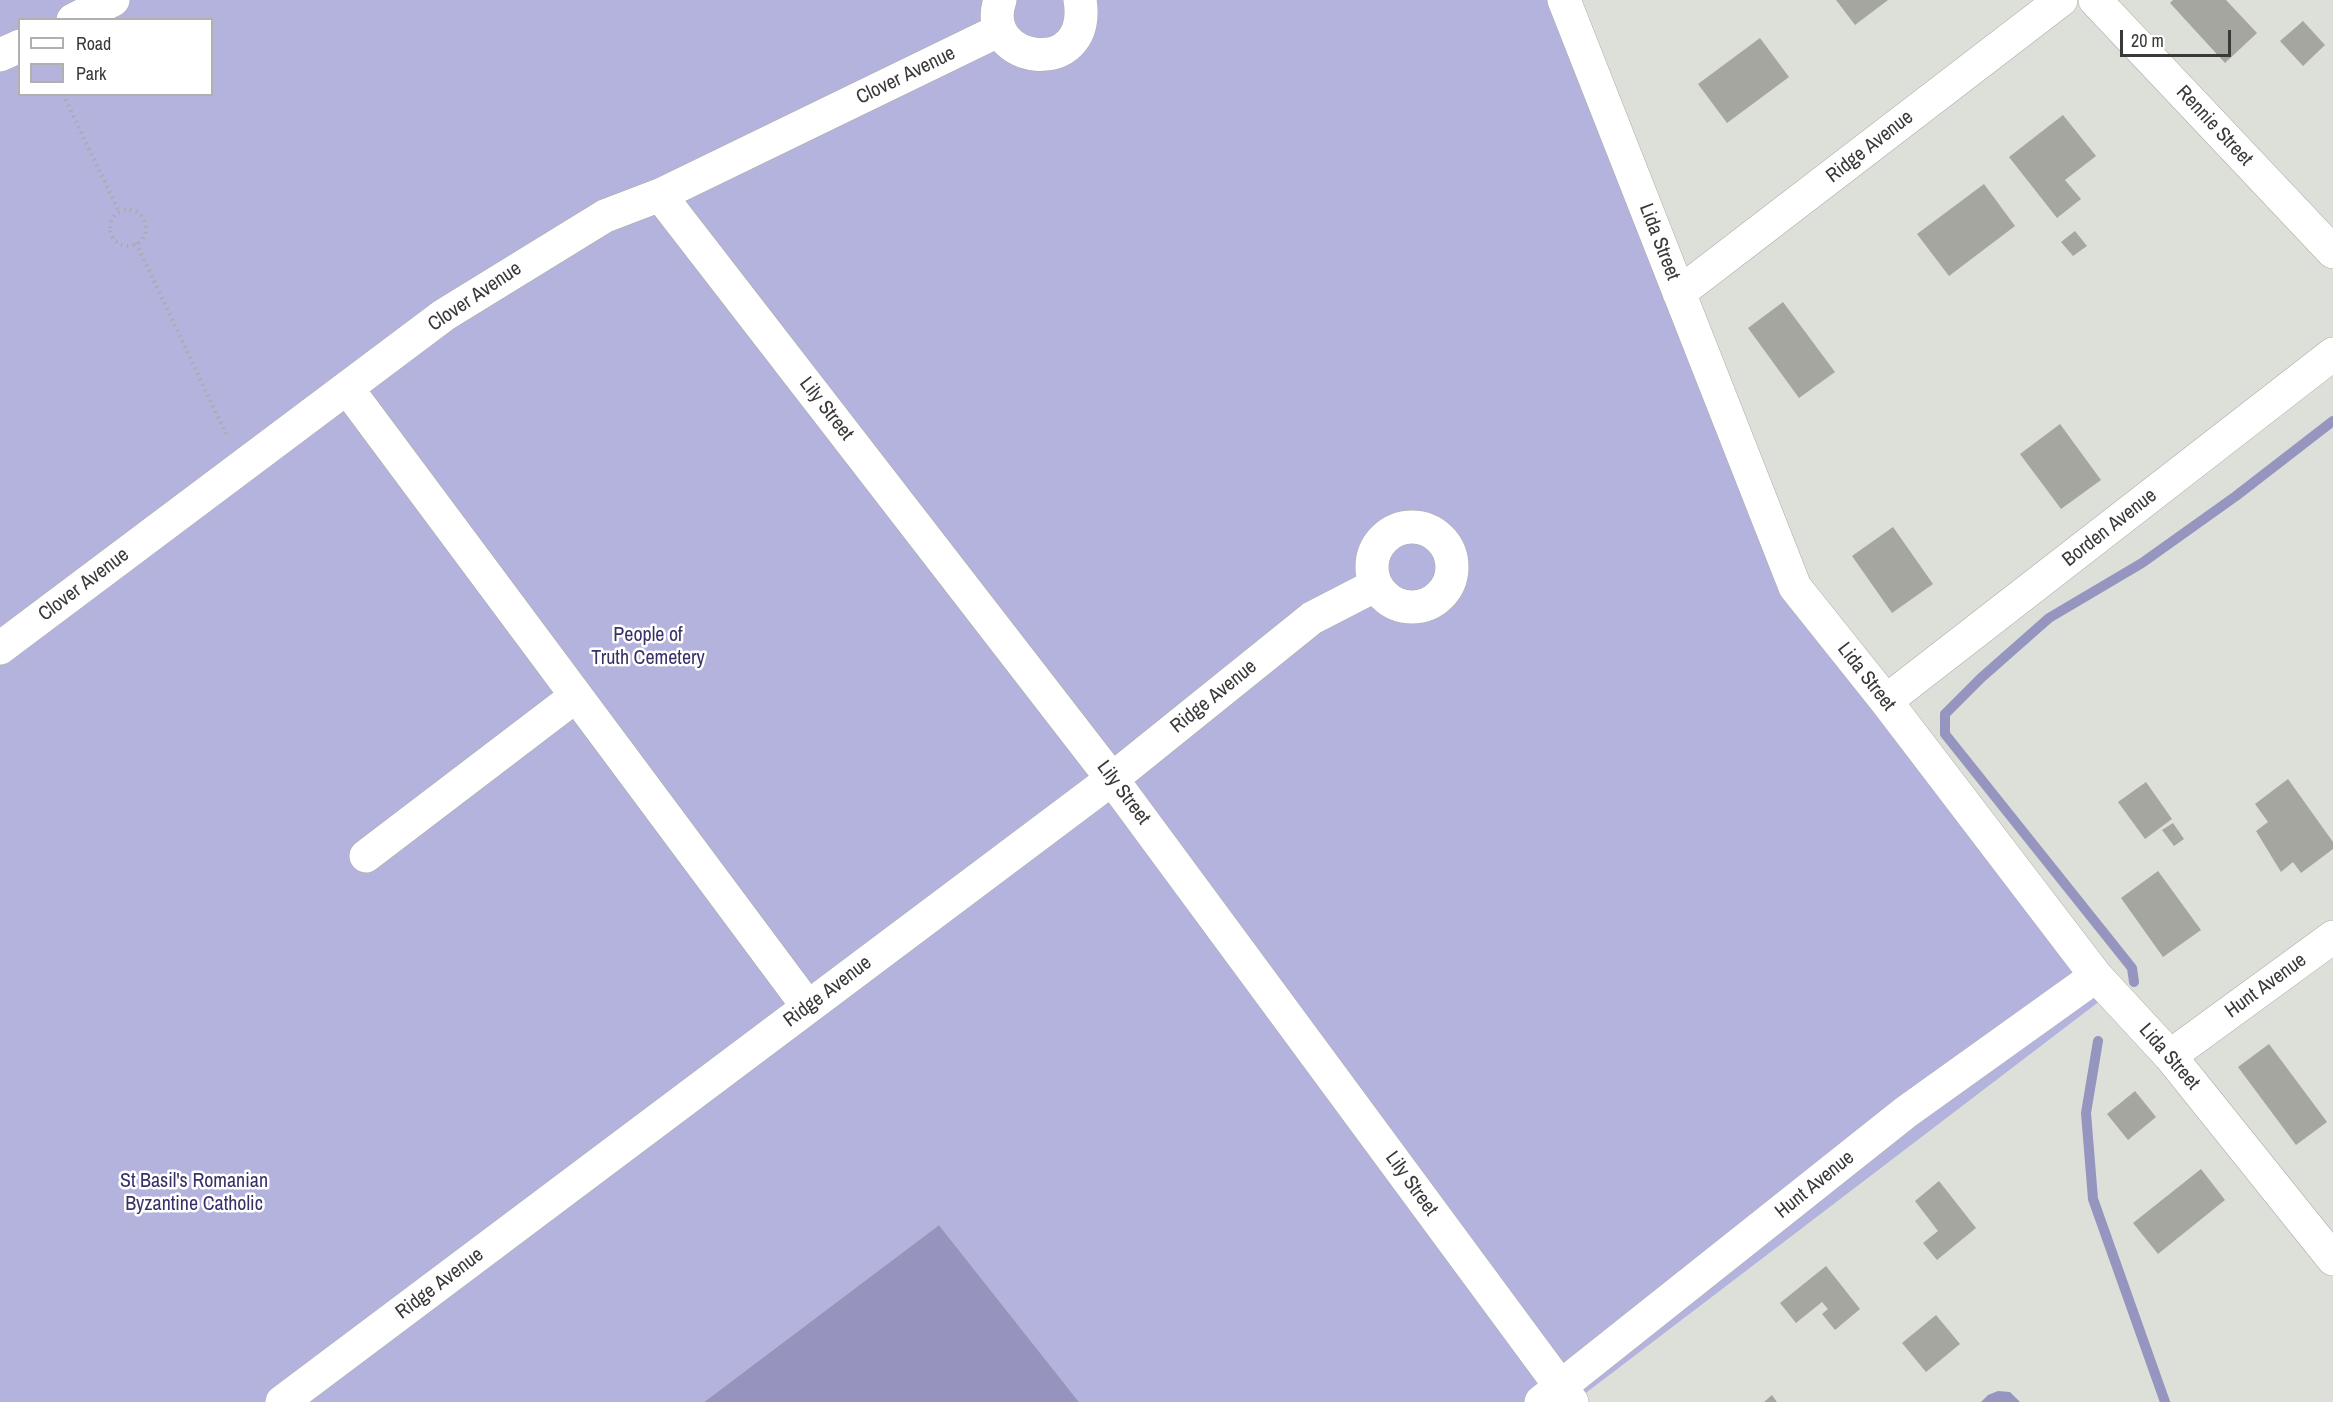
<!DOCTYPE html>
<html>
<head>
<meta charset="utf-8">
<style>
	body { margin:0 }
	#map { position:relative; width:2333px; height:1402px; overflow:hidden; background:#dde0d8; font-family:"Archivo Narrow",sans-serif }
	canvas { display:block }
	.legend { position:absolute; left:18px; top:18px; width:195px; height:78px; box-sizing:border-box; background:#fff; border:2px solid #b0b0af; margin:0; padding:8px 10px; list-style:none; font-size:18px; color:#393a37 }
	.legend li { display:flex; align-items:center; gap:12px; height:30px }
	.legend b { width:30px; border:2px solid #b0b0af }
	.scale { position:absolute; left:2120px; top:30px; width:111px; height:27px; box-sizing:border-box; border:3px solid #393a37; border-top:0; padding-left:8px; font-size:18px; line-height:21px; white-space:nowrap; color:#393a37; -webkit-text-stroke:4px #fff; paint-order:stroke }
</style>
</head>
<body>
<div id="map">
<canvas width="2333" height="1402"></canvas>
<ul class="legend">
<li><b style="height:8px;background:#fff"></b>Road</li>
<li><b style="height:16px;background:#b4b3de"></b>Park</li>
</ul>
<div class="scale">20 m</div>
</div>
<script>
const context = document.querySelector('canvas').getContext('2d');
context.lineJoin = 'round';
function paint(path, color) { context.fillStyle = color; context.fill(path, 'evenodd'); }
function strokePath(path, color, width, dash) { context.strokeStyle = color; context.lineWidth = width; context.lineCap = dash ? 'butt' : 'round'; context.setLineDash(dash || []); context.stroke(path); }
function label(font, color, halo, rows, align = 'center') {
  context.font = font + ' "Archivo Narrow",sans-serif'; context.lineWidth = 5; context.setLineDash([]); context.textBaseline = 'middle'; context.strokeStyle = halo; context.fillStyle = color; for (const [text, x, y, turn = 0] of rows) {
    context.save(); context.translate(x, y); context.rotate((+turn || 0) * Math.PI / 180); context.textAlign = isNaN(turn) ? turn : align; if (halo) context.strokeText(text, 0, 0); context.fillText(text, 0, 0); context.restore();
  }
}
const green = new Path2D(`
	M0,0H1561L1777,563L2113,991L1574,1402H1079L939,1225L704,1402H0ZM20,20H212V94H20Z`);
const forest = new Path2D(`
	M939,1225L1079,1402H704Z`);
const water = new Path2D(`
	M1998,1391L2010,1392L2020,1402H1981L1988,1395Z`);
const stream = new Path2D(`
	M2134,982L2132,968L1945,734V714L1981,678L2049,618L2142,563L2236,496L2333,421
	M2098,1041L2086,1113L2093,1199L2165,1402`);
const building = new Path2D(`
	M1836,0H1888L1855,25Z
	M2173,0H2226L2257,33L2225,63L2170,3Z
	M2303,21L2325,45L2303,66L2280,41Z
	M1760,38L1789,77L1727,123L1698,84Z
	M2063,115L2096,156L2065,180L2081,199L2057,218L2009,157Z
	M1984,184L2015,226L1949,276L1917,234Z
	M2075,231L2087,246L2073,256L2061,242Z
	M1783,302L1835,372L1799,398L1748,328Z
	M2060,424L2101,480L2061,509L2020,454Z
	M1893,527L1933,584L1892,613L1852,556Z
	M2288,779L2333,842V849L2301,873L2293,862L2281,872L2256,831L2268,822L2255,804Z
	M2146,782L2172,819L2145,839L2118,802Z
	M2173,823L2184,839L2174,846L2162,830Z
	M2158,871L2201,930L2163,957L2121,898Z
	M2269,1044L2327,1122L2296,1145L2238,1067Z
	M2135,1091L2156,1117L2128,1140L2107,1114Z
	M2201,1169L2225,1200L2158,1254L2133,1223Z
	M1939,1181L1976,1228L1937,1260L1923,1243L1938,1231L1915,1201Z
	M1826,1266L1860,1309L1835,1330L1822,1314L1828,1309L1822,1302L1796,1323L1780,1303Z
	M1936,1315L1960,1344L1926,1372L1902,1343Z
	M1772,1395L1777,1402H1764Z`);
const path = new Path2D(`
	M63,94L119,212
	M110 228a18 18 0 1 1 36 0a18 18 0 1 1-36 0Z
	M136,243L226,434`);
const minor = new Path2D(`
	M1000,0C978,64 1093,81 1080,0
	M1564,0L1795,587L1886,701L2096,976L2170,1056L2333,1259
	M2095,0L2333,252
	M73,20L113,0
	M0,55L20,46
	M660,195L1112,779L1572,1402
	M1679,293L2061,0
	M347,388L808,1007
	M1372 567a40 40 0 1 1 80 0a40 40 0 1 1-80 0Z
	M0,648L444,315L605,216L660,195L1000,30
	M1886,701L2333,354
	M366,856L576,696
	M2170,1056L2333,937
	M282,1402L1112,779L1312,618L1376,585
	M1541,1402L1906,1112L2096,976`);
const streetNames = [
	["Clover Avenue",906,76,-26],
	["Rennie Street",2214,126,47],
	["Ridge Avenue",1870,147,-38],
	["Lida Street",1659,242,69],
	["Clover Avenue",475,297,-34],
	["Lily Street",826,409,52],
	["Borden Avenue",2110,528,-38],
	["Clover Avenue",84,585,-37],
	["Lida Street",1866,677,52],
	["Ridge Avenue",1214,697,-39],
	["Lily Street",1123,793,53],
	["Hunt Avenue",2266,986,-36],
	["Ridge Avenue",828,992,-37],
	["Lida Street",2169,1057,49],
	["Lily Street",1411,1184,54],
	["Hunt Avenue",1815,1185,-39],
	["Ridge Avenue",440,1284,-37]
];
const parkNames = [
	["People of",648,636],
	["Truth Cemetery",648,659],
	["St Basil's Romanian",194,1182],
	["Byzantine Catholic",194,1205]
];
paint(green, '#b4b3de');
paint(forest, '#9694bf');
paint(water, '#9695c0');
strokePath(stream, '#9695c0', 10);
paint(building, '#a4a69f');
strokePath(minor, '#abaea7', 34);
strokePath(path, '#a9aba5', 4, [1.5, 4.5]);
strokePath(minor, '#fff', 33);
label('20px', '#393a37', '#fff', streetNames);
label('20px', '#383168', '#fff', parkNames);
</script>
</body>
</html>
